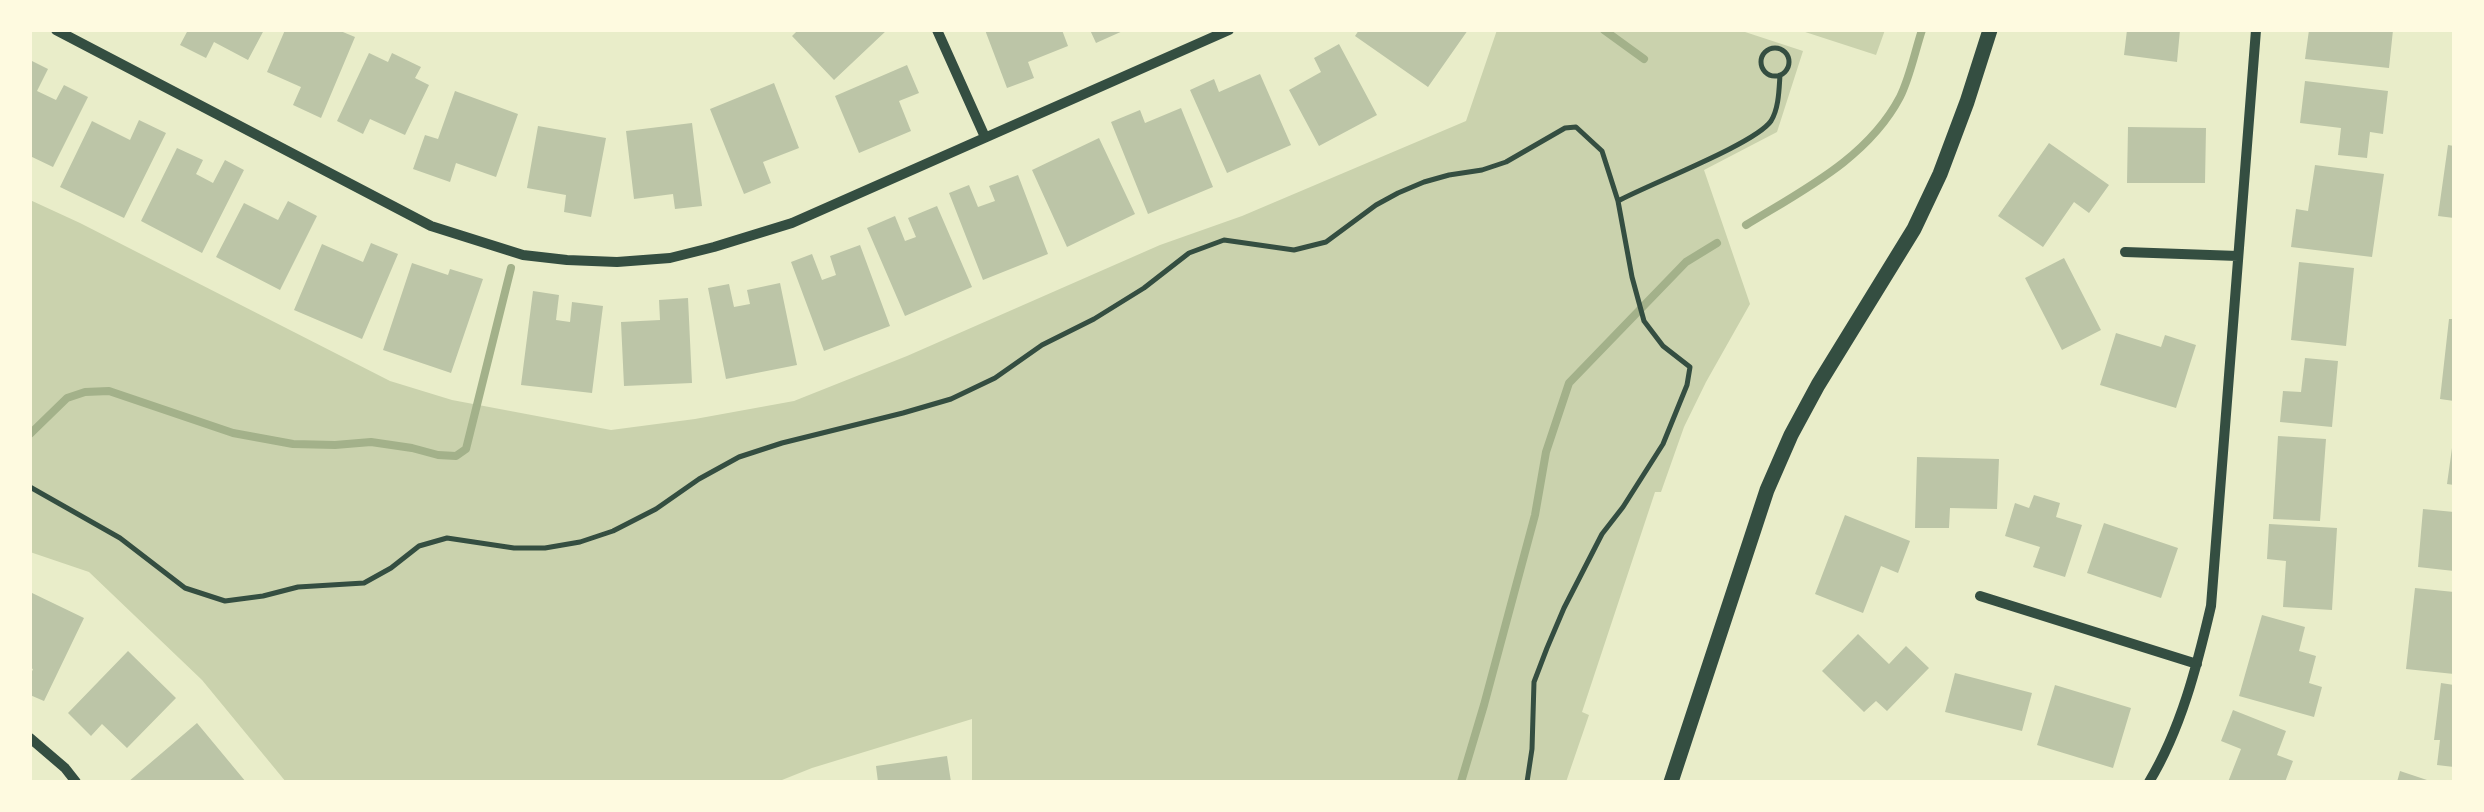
<!DOCTYPE html>
<html>
<head>
<meta charset="utf-8">
<style>
	body { margin:0 }
	#map { position:relative; width:2484px; height:812px; overflow:hidden; background:#e9edc9; font-family:"Golos Text",sans-serif }
	canvas { display:block }
	.frame { position:absolute; inset:0; border:32px solid #fefae0; pointer-events:none }
</style>
</head>
<body>
<div id="map">
<canvas width="2484" height="812"></canvas>
<div class="frame"></div>
</div>
<script>
const context = document.querySelector('canvas').getContext('2d');
context.lineJoin = 'round';
function paint(path, color) { context.fillStyle = color; context.fill(path, 'evenodd'); }
function strokePath(path, color, width, dash) { context.strokeStyle = color; context.lineWidth = width; context.lineCap = dash ? 'butt' : 'round'; context.setLineDash(dash || []); context.stroke(path); }
const green = new Path2D(`
	M1497,30H1739L1803,51L1777,132L1704,170L1750,304L1706,382L1684,427L1661,492H1655L1582,712L1589,715L1566,782H972V719L812,768L777,782H286L202,680L89,572L30,552V200L80,223L390,381L452,400L611,430L695,419L794,401L907,356L1160,245L1242,216L1466,121Z
	M1799,30H1885L1876,55Z`);
const stream = new Path2D(`
	M1604,30L1644,59
	M1746,225C1803,190 1868,158 1900,97C1910,77 1915,51 1922,30
	M30,434L67,398L85,392L109,391L233,433L293,444L335,445L371,442L412,448L438,455L456,456L466,449L511,268
	M1461,782L1484,705L1535,515L1546,452L1569,383L1686,262L1717,243`);
const building = new Path2D(`
	M188,30H264L248,60L214,42L206,58L180,45Z
	M285,30H338L355,37L321,118L293,105L301,87L267,72Z
	M798,30H887L834,80L792,36Z
	M985,30H1062L1068,46L1028,62L1034,78L1007,88Z
	M1090,30H1125L1096,43Z
	M1359,30H1468L1428,87L1355,36Z
	M2127,30H2180L2177,62L2124,55Z
	M2309,30H2393L2389,68L2305,59Z
	M1339,44L1377,115L1319,146L1289,90L1321,72L1314,58Z
	M369,53L388,62L392,53L421,67L415,78L429,85L405,135L370,119L363,134L337,121Z
	M30,60L48,69L37,91L56,100L64,85L88,97L53,167L30,156Z
	M907,65L919,93L899,101L911,131L859,153L835,96Z
	M1260,74L1291,145L1227,173L1190,90L1214,79L1219,92Z
	M2305,81L2388,91L2383,134L2370,132L2367,158L2338,155L2341,128L2300,123Z
	M774,83L799,148L763,162L771,183L744,194L710,109Z
	M455,91L518,114L496,177L456,163L450,182L413,169L425,135L438,139Z
	M1181,108L1213,187L1148,214L1111,122L1140,110L1145,123Z
	M139,120L166,133L124,218L60,187L92,121L130,140Z
	M692,123L702,206L675,209L673,194L634,199L626,131Z
	M538,126L606,138L591,217L564,212L566,195L527,188Z
	M2128,127L2206,128L2205,183H2127Z
	M1099,138L1135,214L1067,247L1032,170Z
	M2049,143L2109,185L2089,213L2074,202L2043,247L1998,216Z
	M2448,145L2454,146V218L2438,216Z
	M177,148L203,160L196,174L213,183L225,160L244,170L202,253L141,221Z
	M2315,165L2384,174L2372,257L2291,247L2296,209L2308,211Z
	M1018,175L1048,254L983,280L949,193L969,185L978,207L995,201L989,186Z
	M288,201L317,216L280,290L216,257L244,203L278,220Z
	M937,206L972,287L905,316L867,228L895,216L905,241L916,237L908,218Z
	M371,243L398,254L362,339L294,310L322,244L363,262Z
	M860,245L890,326L824,351L791,262L812,254L822,280L836,275L830,256Z
	M2064,258L2101,330L2062,350L2025,278Z
	M2299,262L2354,268L2346,346L2291,340Z
	M412,263L448,275L450,269L483,279L451,373L383,350Z
	M780,283L797,365L726,379L708,288L729,284L734,307L750,304L747,290Z
	M533,291L559,295L556,320L570,322L572,302L603,306L592,393L521,385Z
	M688,298L692,383L624,386L621,322L660,320L659,300Z
	M2449,319H2454V401L2440,399Z
	M2116,333L2161,347L2165,335L2196,345L2176,408L2100,385Z
	M2305,358L2338,361L2332,427L2280,422L2283,391L2301,392Z
	M2278,436L2326,439L2320,521L2273,519Z
	M2452,448H2454V485L2447,484Z
	M1917,457L1999,459L1997,509L1950,508L1949,528H1915Z
	M2034,495L2060,503L2056,517L2082,525L2065,577L2033,567L2040,547L2005,536L2015,503L2029,508Z
	M2423,509L2454,512V571L2418,567Z
	M1845,515L1910,541L1898,573L1881,566L1863,613L1815,594Z
	M2104,523L2178,548L2161,598L2087,573Z
	M2269,524L2337,528L2332,610L2283,607L2286,561L2267,559Z
	M2415,588L2454,592V674L2406,669Z
	M30,592L84,618L44,701L30,695V676L33,669L30,668Z
	M2262,615L2305,627L2299,651L2316,656L2309,683L2322,687L2314,717L2239,696Z
	M1858,634L1889,664L1906,646L1929,668L1887,711L1876,701L1864,712L1822,671Z
	M128,651L176,698L127,748L102,724L91,736L68,713Z
	M1955,673L2032,693L2022,731L1945,712Z
	M2441,683L2454,685V767L2437,765L2440,740H2434Z
	M2055,685L2131,708L2113,768L2037,745Z
	M2233,710L2286,731L2277,755L2293,761L2285,782H2228L2241,749L2221,741Z
	M197,723L246,782H128Z
	M947,756L951,782H878L876,766Z
	M2400,771L2430,781V782H2397Z`);
const path = new Path2D(`
	M1761 62a14 14 0 1 1 28 0a14 14 0 1 1-28 0Z
	M1618,201C1649,184 1755,144 1771,121C1779,108 1779,89 1780,75
	M30,487L120,538L185,588L225,601L263,596L298,587L364,583L391,568L419,546L447,538L514,548H545L580,542L613,531L656,509L699,479L739,457L782,443L903,413L951,399L995,378L1042,345L1094,319L1144,288L1189,253L1224,240L1294,250L1326,242L1376,205L1398,193L1424,182L1449,175L1482,170L1506,162L1565,128L1576,127L1602,151L1618,201L1632,277L1644,321L1663,346L1690,367L1687,385L1663,444L1623,507L1602,534L1564,608L1547,648L1534,682L1532,749L1527,782`);
const minor = new Path2D(`
	M56,30L431,226L523,255L567,260L617,262L670,258L714,247L792,223L1229,30
	M937,30L985,137
	M2125,252L2238,256
	M1980,596L2197,664
	M30,738L65,768L76,782
	M2149,782C2181,729 2197,666 2211,606L2256,30`);
const tertiary = new Path2D(`
	M1671,782L1767,490L1791,435L1818,385L1914,229L1940,174L1967,102L1990,30`);
paint(green, '#cad2ad');
strokePath(stream, '#a3b18a', 8);
paint(building, '#bcc5a7');
strokePath(path, '#344e41', 5);
strokePath(minor, '#344e41', 10);
strokePath(tertiary, '#344e41', 15);
</script>
</body>
</html>
